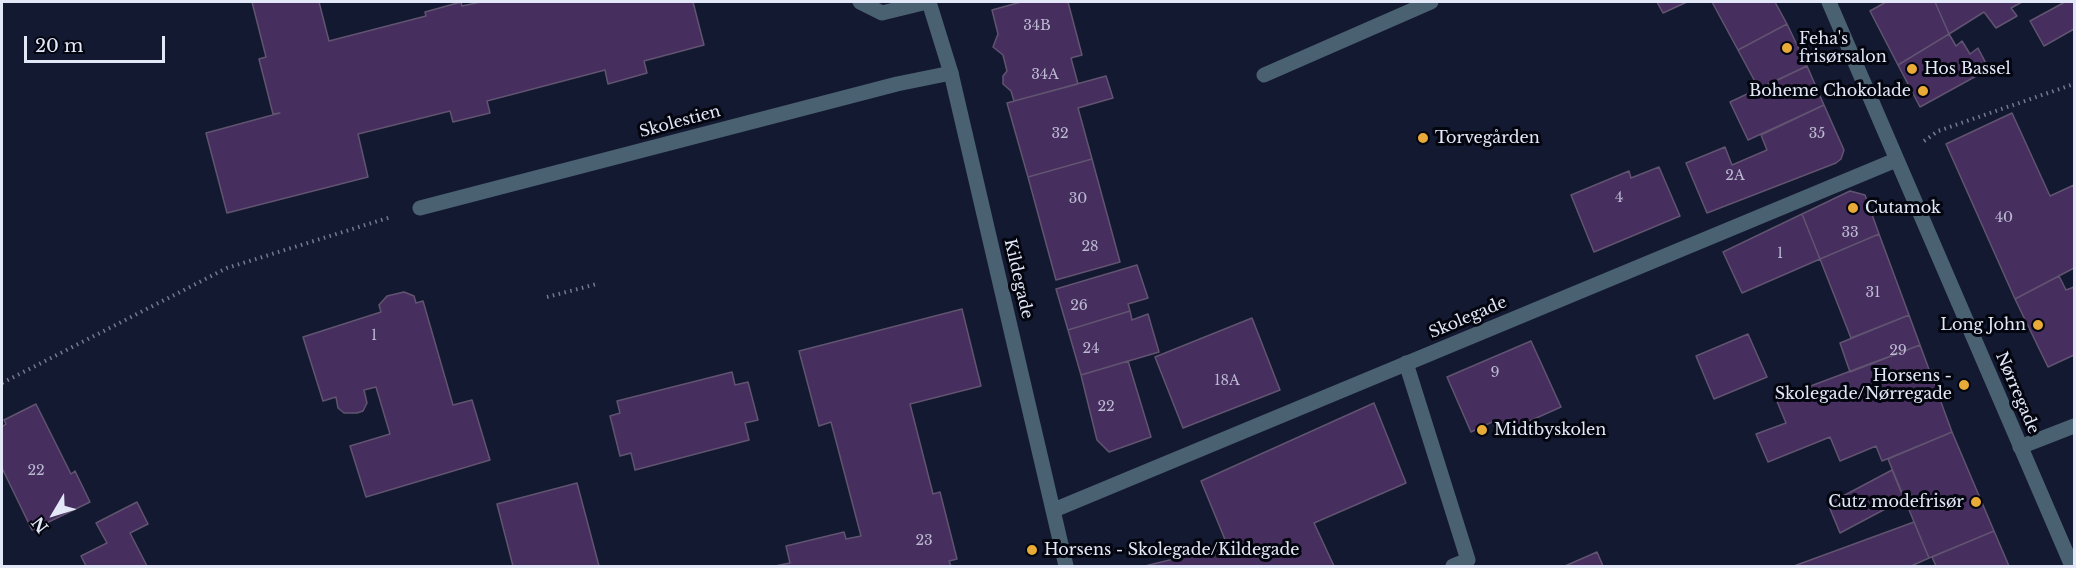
<!DOCTYPE html>
<html>
<head>
<meta charset="utf-8">
<style>
	body { margin:0 }
	#map { position:relative; width:2076px; height:568px; overflow:hidden; background:#141932; font-family:"Libre Baskerville",serif }
	canvas { display:block }
	.frame { position:absolute; inset:0; border:3px solid #e3e8f9; pointer-events:none }
	.north { position:absolute; left:24px; top:484px; width:60px; height:60px; -webkit-text-stroke:4px #04060f; paint-order:stroke; rotate:232deg; font-size:16px; font-weight:700; line-height:24px; text-align:center; color:#e3e8f9 }
	.north::after { content:''; display:block; margin:auto; width:21px; height:27px; background:#e3e8f9; clip-path:polygon(50% 0,100% 100%,50% 72%,0 100%) }
	.scale { position:absolute; left:24px; top:36px; width:141px; height:27px; box-sizing:border-box; border:3px solid #e3e8f9; border-top:0; padding-left:8px; font-size:18px; line-height:21px; white-space:nowrap; color:#e3e8f9; -webkit-text-stroke:4px #04060f; paint-order:stroke }
</style>
</head>
<body>
<div id="map">
<canvas width="2076" height="568"></canvas>
<div class="frame"></div>
<div class="north">N</div>
<div class="scale">20 m</div>
</div>
<script>
const context = document.querySelector('canvas').getContext('2d');
context.lineJoin = 'round';
function paint(path, color) { context.fillStyle = color; context.fill(path, 'evenodd'); }
function strokePath(path, color, width, dash) { context.strokeStyle = color; context.lineWidth = width; context.lineCap = dash ? 'butt' : 'round'; context.setLineDash(dash || []); context.stroke(path); }
function label(font, color, halo, rows, align = 'center') {
  context.font = font + ' "Libre Baskerville",serif'; context.lineWidth = 6; context.setLineDash([]); context.textBaseline = 'middle'; context.strokeStyle = halo; context.fillStyle = color; for (const [text, x, y, turn = 0] of rows) {
    context.save(); context.translate(x, y); context.rotate((+turn || 0) * Math.PI / 180); context.textAlign = isNaN(turn) ? turn : align; if (halo) context.strokeText(text, 0, 0); context.fillText(text, 0, 0); context.restore();
  }
}
const building = new Path2D(`
	M252,2H319L329,41L426,16L425,12L461,2L462,6L481,2H693L704,45L644,61L647,73L608,84L605,70L487,101L490,113L453,122L450,111L358,134L368,177L227,213L206,133L280,113L273,114L259,59L266,57Z
	M1021,2H1068L1082,55L1071,58L1078,84L1014,101L1011,91L1003,84V76L1007,71L1003,55L993,47L998,34L992,10Z
	M1657,2H1687L1663,13Z
	M1712,2H1775L1787,24L1738,50Z
	M1886,2H1935L1949,34L1898,65L1870,11Z
	M1935,2H2022L2011,8L2017,16L1996,28L1984,12L1949,34Z
	M2065,2H2074V29L2044,46L2030,21Z
	M1787,24L1807,66L1759,89L1738,50Z
	M1949,34L1956,46L1962,41L1970,54L1978,48L1989,69L1920,107L1898,65Z
	M1807,66L1824,105L1748,140L1730,102Z
	M1106,76L1113,98L1078,108L1092,159L1028,177L1007,103Z
	M1824,105L1844,150L1841,159L1836,163L1707,213L1686,163L1725,147L1732,165L1767,150L1761,135Z
	M2012,113L2050,196L2074,185V268L2015,299L1946,144Z
	M1092,159L1120,262L1056,280L1028,177Z
	M1659,167L1680,216L1594,252L1571,195L1629,171L1631,178Z
	M1850,191L1865,195L1879,234L1820,259L1802,214Z
	M1802,214L1820,259L1742,293L1723,252Z
	M1879,234L1909,315L1851,338L1820,259Z
	M1137,265L1148,298L1128,304L1130,311L1068,330L1056,289Z
	M2059,276L2066,290L2074,287V355L2048,367L2015,299Z
	M404,292L414,296L416,303L423,301L453,405L472,400L490,460L366,497L350,446L390,434L376,387L364,390L367,403L363,411L357,413H344L338,408L336,397L323,401L303,337L381,312L379,305L387,296Z
	M962,309L981,386L910,404L933,494L940,492L957,559L949,561L951,566H775L790,563L786,546L844,532L846,539L861,536L831,422L819,426L799,351Z
	M1130,311L1132,320L1148,314L1159,352L1081,375L1068,330Z
	M1909,315L1920,345L1850,372L1840,343Z
	M1252,318L1280,390L1183,428L1155,357Z
	M1748,334L1767,377L1714,399L1696,356Z
	M1531,341L1561,407L1498,435L1492,422L1471,432L1447,377Z
	M1920,345L1952,432L1882,461L1876,446L1840,461L1830,437L1768,462L1756,434L1786,423L1776,399Z
	M1128,361L1151,437L1109,452L1097,440L1081,375Z
	M732,372L735,385L748,382L758,420L745,423L749,440L635,470L631,453L620,456L610,416L620,413L617,401Z
	M1374,403L1406,483L1314,523L1334,566H1145L1210,550L1226,542L1201,481Z
	M36,404L71,474L75,471L90,502L32,530L2,468V427L6,424L4,420Z
	M1952,432L1994,531L1929,558L1888,459Z
	M1892,470L1904,499L1840,533L1828,504Z
	M577,483L599,566H513L497,504Z
	M137,502L148,524L130,533L147,566H86L81,556L107,543L96,523Z
	M1914,522L1929,558L1911,566H1794Z
	M1994,531L2009,566H1936L1932,557Z
	M1597,552L1603,566H1565Z`);
const path = new Path2D(`
	M1924,141L1938,131L2074,84
	M547,297L597,284
	M2,383L227,268L391,217`);
const lane = new Path2D(`
	M860,2L882,13L927,2
	M1264,75L1431,2
	M420,208L897,84L951,73
	M1406,363L1468,560L1453,566
	M2020,447L2074,426`);
const street = new Path2D(`
	M929,2L951,73L1066,566
	M1829,2L2072,566
	M1054,510L1896,160`);
const markers = [
	[1787,48,6,"#e8ab37"],
	[1912,69,6,"#e8ab37"],
	[1923,91,6,"#e8ab37"],
	[1423,138,6,"#e8ab37"],
	[1853,208,6,"#e8ab37"],
	[2038,325,6,"#e8ab37"],
	[1964,385,6,"#e8ab37"],
	[1482,430,6,"#e8ab37"],
	[1976,502,6,"#e8ab37"],
	[1032,550,6,"#e8ab37"]
];
const numberNames = [
	["34B",1037,26],
	["34A",1045,75],
	["32",1060,134],
	["35",1817,134],
	["2A",1735,176],
	["4",1619,198],
	["30",1078,199],
	["40",2004,218],
	["33",1850,233],
	["28",1090,247],
	["1",1780,254],
	["31",1873,293],
	["26",1079,306],
	["1",374,336],
	["24",1091,349],
	["29",1898,351],
	["9",1495,373],
	["18A",1227,381],
	["22",1106,407],
	["22",36,471],
	["23",924,541]
];
const poiNames = [
	["Feha's",1799,39],
	["frisørsalon",1799,57],
	["Hos Bassel",1924,69],
	["Boheme Chokolade",1911,91,"right"],
	["Torvegården",1435,138],
	["Cutamok",1865,208],
	["Long John",2026,325,"right"],
	["Horsens -",1952,376,"right"],
	["Skolegade/Nørregade",1952,394,"right"],
	["Midtbyskolen",1494,430],
	["Cutz modefrisør",1964,502,"right"],
	["Horsens - Skolegade/Kildegade",1044,550]
];
const streetNames = [
	["Skolestien",680,122,-15],
	["Kildegade",1018,279,77],
	["Skolegade",1468,318,-23],
	["Nørregade",2017,393,67]
];
paint(building, '#462e5e');
strokePath(building, '#615470', 1.5);
strokePath(path, '#74798e', 4, [1.5, 4.5]);
strokePath(lane, '#4a6171', 15);
strokePath(street, '#4a6171', 15);
for (const [x, y, r, color] of markers) { const dot = new Path2D(); dot.arc(x, y, r, 0, 2 * Math.PI); context.fillStyle = color; context.fill(dot); strokePath(dot, '#04060f', 2); }
label('14px', '#bcbad2', null, numberNames);
label('16px', '#e3e8f9', '#04060f', poiNames, 'left');
label('16px', '#e3e8f9', '#04060f', streetNames);
</script>
</body>
</html>
